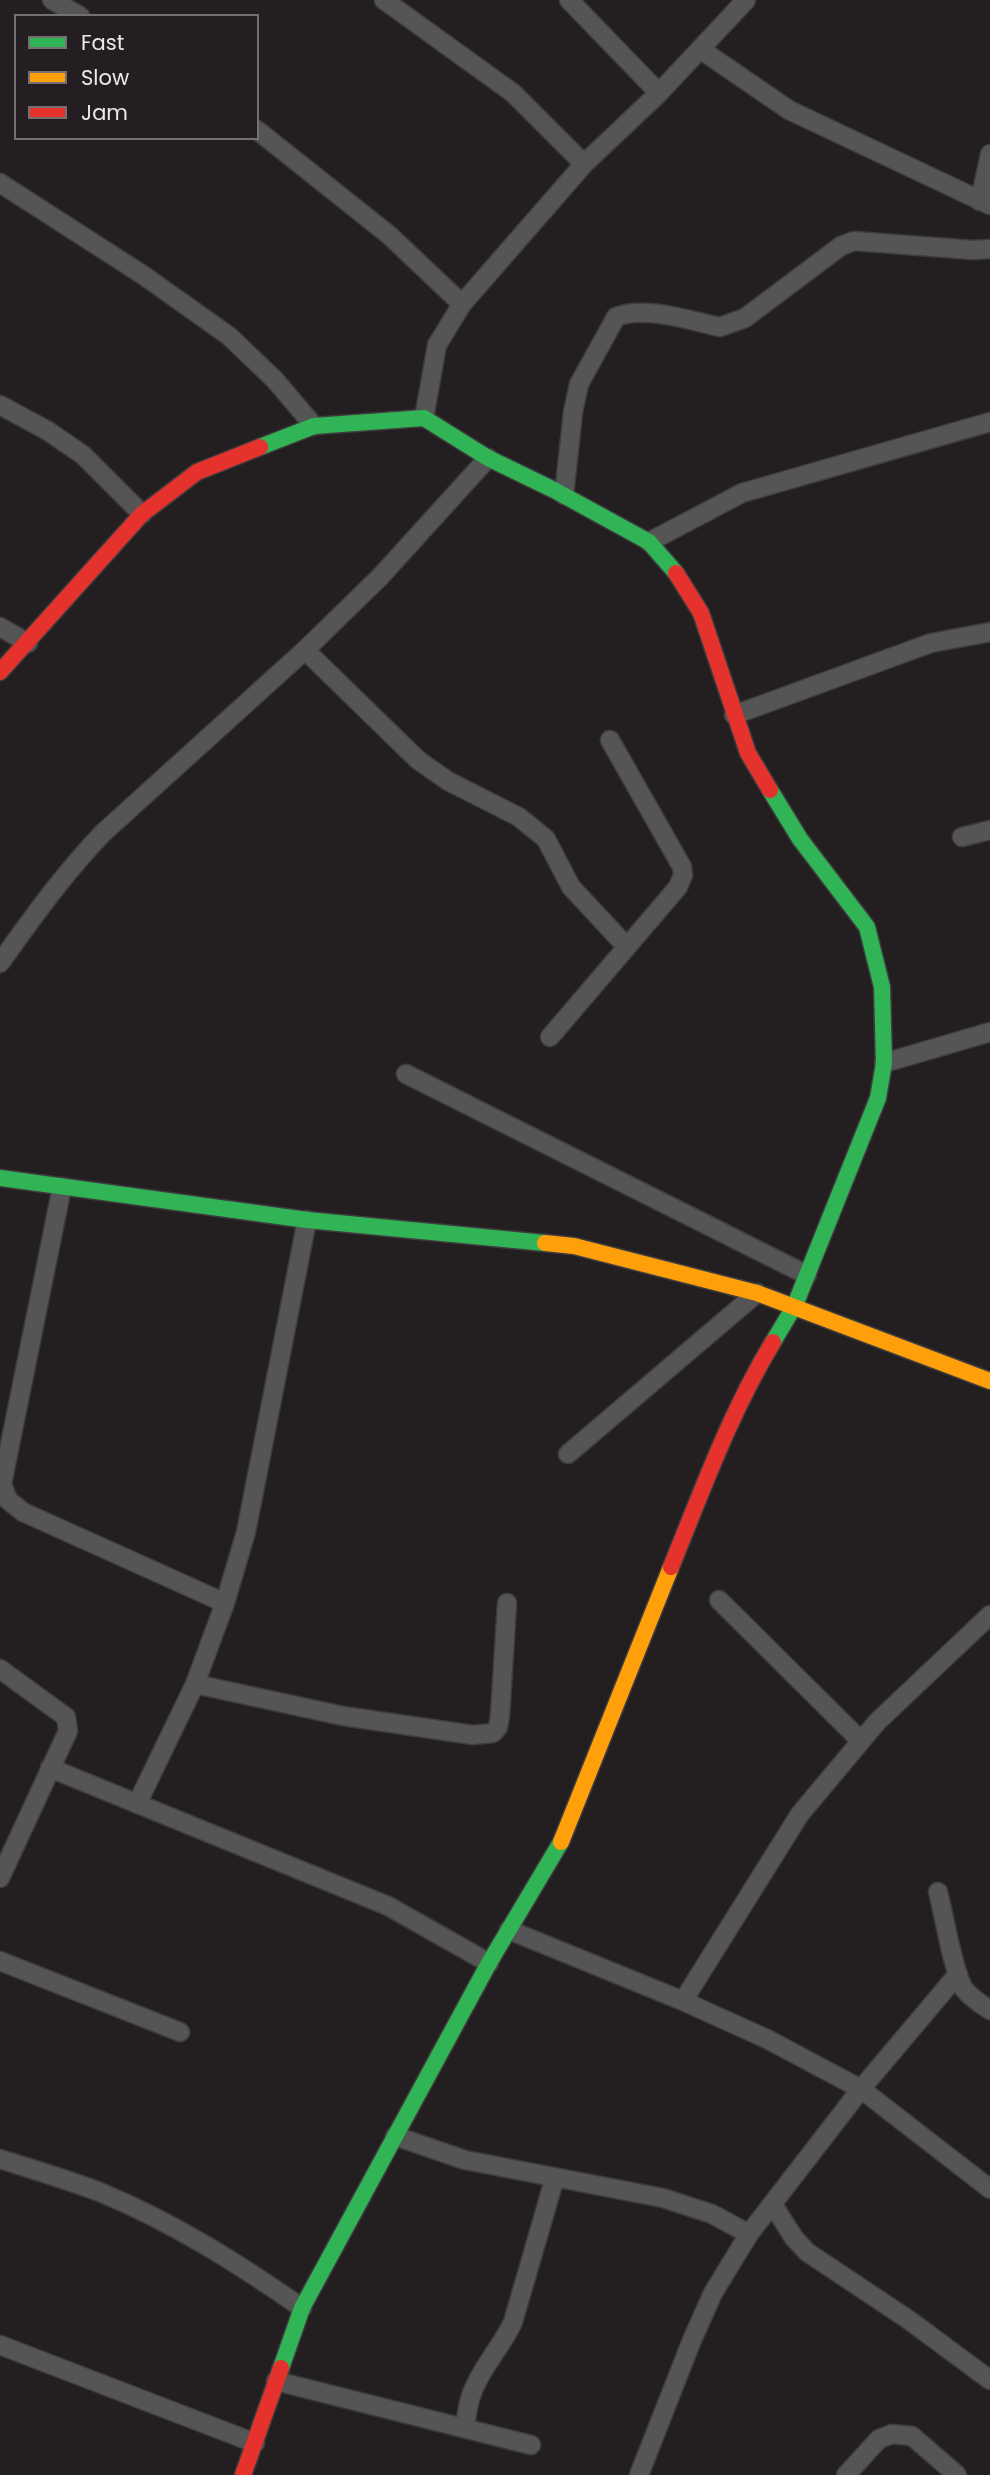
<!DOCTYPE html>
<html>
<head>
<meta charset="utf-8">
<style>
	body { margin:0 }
	#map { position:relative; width:990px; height:2475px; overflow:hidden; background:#231f21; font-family:Poppins,sans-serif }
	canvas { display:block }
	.legend { position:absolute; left:14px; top:14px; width:245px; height:126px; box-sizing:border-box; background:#241e22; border:2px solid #746f72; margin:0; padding:9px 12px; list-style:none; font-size:21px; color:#ece8eb }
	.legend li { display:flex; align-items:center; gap:14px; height:35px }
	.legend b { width:35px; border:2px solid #746f72 }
</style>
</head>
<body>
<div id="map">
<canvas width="990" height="2475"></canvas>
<ul class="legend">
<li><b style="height:9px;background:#30b455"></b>Fast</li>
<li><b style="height:9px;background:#ff9f0a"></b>Slow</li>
<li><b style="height:9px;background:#e5322d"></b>Jam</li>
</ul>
</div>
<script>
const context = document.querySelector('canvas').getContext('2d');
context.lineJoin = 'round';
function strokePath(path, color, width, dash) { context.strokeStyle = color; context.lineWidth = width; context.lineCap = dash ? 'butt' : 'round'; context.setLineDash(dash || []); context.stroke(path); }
const street = new Path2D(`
	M52,0L80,16
	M384,0L513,93L584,164
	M569,0L659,93
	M700,49L789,110L990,205
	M257,130L389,235L462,304
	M0,183L143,275L229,336L275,380L314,426
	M980,201L990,154
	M0,405L48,431L83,455L142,514
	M424,418L437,345L462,304L584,164L659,93L746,0
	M564,495L573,412L579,384L616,317C644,305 691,321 720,327L745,318L841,246L854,241L973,250L990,249
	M649,542L742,493L990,422
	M0,627L28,643
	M305,650L418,760L448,781L519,817L546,839L571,887L626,946
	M734,715L931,643L990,632
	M962,837L990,830
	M0,963C33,917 65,872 104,832L305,650L380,577L488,458
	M550,1037L678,887L683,875L682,867L610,740
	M884,1063L990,1032
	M406,1074L807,1275
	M62,1187L2,1484L8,1500L23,1512L225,1603
	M568,1454L757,1293
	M719,1600L861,1741
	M0,1669L66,1717L68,1731L0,1878
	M195,1684L343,1716L473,1735L493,1733L498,1727L500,1716L507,1603
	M50,1768L388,1906L489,1963
	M137,1804L195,1684L225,1603L246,1532L307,1220
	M938,1892C944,1914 953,1972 964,1989C971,1998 981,2004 990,2010
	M509,1930L683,2001L767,2039L861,2089L990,2189
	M0,1961L180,2032
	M683,2001L800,1814L877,1722L990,1615
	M395,2136L465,2160L663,2198L712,2214L749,2234
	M0,2159C34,2170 69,2180 102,2193C174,2223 239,2264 302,2308
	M773,2205L794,2238L807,2252L909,2320L990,2380
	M0,2345L255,2443
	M276,2381L531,2445
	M465,2427C467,2412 469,2397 476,2384C486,2362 503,2344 513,2322L555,2177
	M639,2475L692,2340L713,2293L749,2234L861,2089L958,1974
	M846,2475L879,2439L892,2434L912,2436L957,2475`);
const fast = new Path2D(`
	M260,447L314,426L424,418L488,458L554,490L649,542L676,573
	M770,790L800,839L867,927L882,987L884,1063L878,1098L795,1305L773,1342
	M0,1178L307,1220L545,1243
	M281,2368L302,2308L489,1963L561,1842`);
const slow = new Path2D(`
	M545,1243L574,1246L757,1293L990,1381
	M561,1842L671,1567`);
const jam = new Path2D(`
	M676,573L701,613L748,753L770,790
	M0,672L142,514L197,472L260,447
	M671,1567C702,1491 730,1413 773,1342
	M243,2475L281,2368`);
strokePath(street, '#3e3c3d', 21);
strokePath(fast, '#3e3c3d', 19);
strokePath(slow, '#3e3c3d', 19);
strokePath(jam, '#3e3c3d', 19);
strokePath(street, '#565556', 18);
strokePath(fast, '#30b455', 16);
strokePath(slow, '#ff9f0a', 16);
strokePath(jam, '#e5322d', 16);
</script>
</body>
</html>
